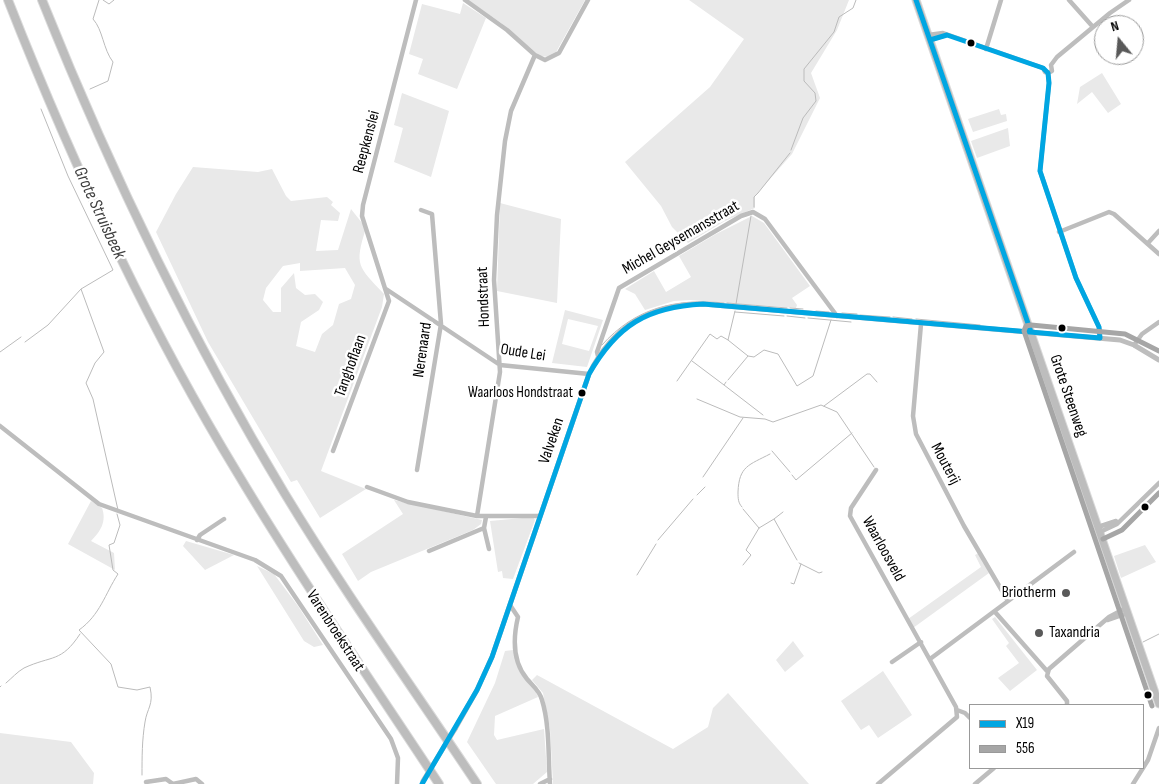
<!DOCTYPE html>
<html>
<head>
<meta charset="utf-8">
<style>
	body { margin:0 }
	#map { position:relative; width:1159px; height:784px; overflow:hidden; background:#fff; font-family:"Sofia Sans Condensed",sans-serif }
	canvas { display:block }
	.legend { position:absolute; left:969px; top:704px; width:175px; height:65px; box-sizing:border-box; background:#fff; border:1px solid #999; margin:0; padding:6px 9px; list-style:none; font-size:15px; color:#000 }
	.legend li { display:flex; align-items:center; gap:10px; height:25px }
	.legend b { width:25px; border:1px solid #999 }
	.north { position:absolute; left:1094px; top:15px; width:50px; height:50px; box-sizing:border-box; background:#fff; border:1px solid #999; border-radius:50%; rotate:343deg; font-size:14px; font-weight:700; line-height:20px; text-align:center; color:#000 }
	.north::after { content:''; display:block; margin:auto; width:18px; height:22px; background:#595959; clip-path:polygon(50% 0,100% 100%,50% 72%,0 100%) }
</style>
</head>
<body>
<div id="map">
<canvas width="1159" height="784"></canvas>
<ul class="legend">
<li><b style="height:6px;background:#00a6e2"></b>X19</li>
<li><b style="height:6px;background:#a6a6a6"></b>556</li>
</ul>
<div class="north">N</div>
</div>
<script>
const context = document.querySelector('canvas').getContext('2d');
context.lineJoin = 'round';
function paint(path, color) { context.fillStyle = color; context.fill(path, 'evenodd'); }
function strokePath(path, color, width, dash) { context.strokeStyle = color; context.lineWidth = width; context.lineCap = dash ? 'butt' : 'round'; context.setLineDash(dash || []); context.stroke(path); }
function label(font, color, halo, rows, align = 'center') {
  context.font = font + ' "Sofia Sans Condensed",sans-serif'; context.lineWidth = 5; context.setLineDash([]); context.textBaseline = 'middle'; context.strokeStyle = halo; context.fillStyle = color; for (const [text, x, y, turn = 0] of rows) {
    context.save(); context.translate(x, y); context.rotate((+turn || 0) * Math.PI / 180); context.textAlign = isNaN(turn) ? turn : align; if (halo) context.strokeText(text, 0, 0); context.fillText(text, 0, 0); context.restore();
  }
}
const green = new Path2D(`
	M468,0H585L555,54L549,57L540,56L501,23Z
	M689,0H849L837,30L811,73L820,98L792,154L755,196V208L725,221L688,243L672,227L661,206L625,162L710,87L744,39Z
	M463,3L486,18L457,89L418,74L423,59L409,54L422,4L460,14Z
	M1102,73L1121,104L1108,113L1092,92L1077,104L1080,87Z
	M402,93L449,111L431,177L394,162L403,128L394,125Z
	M999,109L1001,115L1006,114L1007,121L973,132L968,119Z
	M1008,128L1010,146L977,158L971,141Z
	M193,167L258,172L272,169L286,196L291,201L327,197L333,202L331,205L340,213L338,221L321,220L316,251L338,250L351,209L366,228C354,266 358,266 384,294L382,307L321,471L366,489L320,518L297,480L291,482L208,342L156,232L176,194ZM300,263V271L345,268L355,285L351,299L339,304L333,325L322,334L315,352L296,346L301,322L319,310L323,302L315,294L305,295L296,288L294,273L281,288V312H273L263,300L266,288L283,266Z
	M500,203L561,219L557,303L497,291Z
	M752,216L764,223L810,286L792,298L797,305L796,308L690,300L674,301L645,310L635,294L625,289L654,271L666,292L691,277L679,256L716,234Z
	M565,310L603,320L587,367L552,363ZM568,319L598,326L589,351L562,344Z
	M394,500L482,520L481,524L473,530L371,572L358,581L342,554L403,514Z
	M91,501L102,508C107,522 100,532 91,541L114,553L115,570L68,544Z
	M533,517L535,520L513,579L503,578L502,571L498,572L490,521Z
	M186,541L234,555L205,570L183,546Z
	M1145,545L1156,562L1121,578L1114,556Z
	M979,553L989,573L913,628L908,619L981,567L975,555Z
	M257,566L274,574L298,606L323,645L314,647L304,641Z
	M995,617L1037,670L1010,691L998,678L1019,663L1006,646L1009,643L992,619Z
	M793,641L804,656L785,672L776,660Z
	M513,650L522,674L535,690L538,697L495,716L494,735L497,740L544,729L547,772L533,784H496L467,742L495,683L505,651Z
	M883,671L912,715L878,738L869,725L861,730L841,701Z
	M537,675L673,749L708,727L713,708L728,693L809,784H553L550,729L543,693L532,680Z
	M0,733L71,742L94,773L93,784H0Z`);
const stream = new Path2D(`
	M103,0L109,4L114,0
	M90,89L108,81L113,62C103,49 103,30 93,19L99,0
	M41,109L68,176L113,270L81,289L104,352L95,363L86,383L93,399L118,510
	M791,150L803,118L816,101L815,93L804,81V69L834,32L839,17L853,8L856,0
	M758,193L790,153
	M754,207V197L758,193
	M727,303L787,308
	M736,304L751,216
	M790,308L803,309
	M816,311L829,312
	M735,312L784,316
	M842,313L857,314
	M860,315L890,317
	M787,316L805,318
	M893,317L912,319
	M808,318L851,322
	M916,319L980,325
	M25,342L48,325L81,289
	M602,345C635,308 675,298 724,303
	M0,352L21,337
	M748,356L754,357L764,350L778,354L797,386L813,376L831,320
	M692,361L724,385L726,382
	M728,380L748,356L728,340
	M677,381L710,334L717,339L721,336L728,340L735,311
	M724,385L763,415
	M697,399L740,417L765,419L773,422L821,405L837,412L874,467
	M824,406L867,374H870L877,382
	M772,451L790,472
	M792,475L796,480L852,433
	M703,477L743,418
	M697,495L705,487
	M742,507C738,503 738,498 738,492C739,466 749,465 770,454
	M743,509L759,528
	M783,512L774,519L797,560
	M117,514L120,525L114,543L109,545L113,570L118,574C105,594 100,615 79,630L111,664L118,687L137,690L150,687C154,705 147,708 145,722C142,740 142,757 142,775
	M658,540L693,499
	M799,563L819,573L822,572
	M743,565L751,555L746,550L759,528L774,519
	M637,575L656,544
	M791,583L794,584L801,564
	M1143,642L1159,634
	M6,683C12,678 17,672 24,668C52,655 61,663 80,634
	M0,687L1,686`);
const minor = new Path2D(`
	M465,0L507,30L535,55L545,60L559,53L588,0
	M1069,0L1093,27
	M928,35L943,33L1043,68L1045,72L1048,73
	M930,40L946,35
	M986,49L1001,0
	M1048,73L1049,83L1040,171L1076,278L1099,327L1100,338
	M1048,73L1052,71L1051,65L1057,57L1110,13L1129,0
	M1059,232L1109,212L1114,214L1159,254
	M1148,243L1159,231
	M386,289L500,365L589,374
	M921,324L913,416L916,434L964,526L1008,601
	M1134,345L1142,334L1159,322
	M598,356L597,352L619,288L741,216L753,212L765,219L837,316
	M0,426L99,504L255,560L281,576L391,739L398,758L397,784
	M333,451L389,301L362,216L363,205L416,0
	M417,470L441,324L432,214L421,210
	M876,470L851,508L850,516L956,707L957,717L878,784
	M367,487L408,502L477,516H539
	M477,516L500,372L494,280L497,215L505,141L511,111L535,55
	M1098,527L1116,521
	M484,528L489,549
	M1100,532L1117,524L1159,483
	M197,540L200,535L224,519
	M429,551L484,528L486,517
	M510,605L518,617C513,638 512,661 527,679C533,686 540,691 542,700C550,726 548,757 550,784
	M995,612L1047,671
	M1108,620L1128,613
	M930,659L1074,552
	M892,662L921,642
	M1067,705V701L1047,676L1049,669L1109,617L1126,608
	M957,710L965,713L970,718
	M146,782L166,779L173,784L196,779L202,784
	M540,784L550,779
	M975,784L994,768
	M1133,784L1148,760L1159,728`);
const tertiary = new Path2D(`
	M455,729L477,690L492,657L589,374C613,326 650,304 703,304L1120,340L1134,345L1159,360`);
const primary = new Path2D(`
	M916,0L1159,704`);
const motorway = new Path2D(`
	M8,0C72,163 146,323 238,474C301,579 371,681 439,784
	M42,0C110,170 190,337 285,494C345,593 413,688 477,784`);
const tertiaryBridge = new Path2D(`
	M423,781L455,729`);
const bus1 = new Path2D(`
	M916,0L1031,332
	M422,784L477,690L492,657L589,374C617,325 647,307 703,304L1100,338L1099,327L1076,278L1040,171L1049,83L1048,73L1043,68L947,35L930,40`);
const bus2 = new Path2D(`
	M1103,539L1122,530L1159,493
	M1152,706L1024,331L1026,326L1031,325L1125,334L1159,351`);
const markers = [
	[971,43,4.5,"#000"],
	[1062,328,4.5,"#000"],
	[582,393,4.5,"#000"],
	[1145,507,4.5,"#000"],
	[1066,593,5,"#595959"],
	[1039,633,5,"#595959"],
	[1148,695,4.5,"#000"]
];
const busNames = [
	["Waarloos Hondstraat",573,393]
];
const streetNames = [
	["Reepkenslei",367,142,-75],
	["Michel Geysemansstraat",681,238,-30],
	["Hondstraat",484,297,-92],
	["Nerenaard",423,350,-82],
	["Oude Lei",523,353,9],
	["Tanghoflaan",351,366,-70],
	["Grote Steenweg",1068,396,71],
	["Valveken",552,441,-71],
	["Mouterij",945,464,62],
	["Waarloosveld",883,549,61],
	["Varenbroekstraat",335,631,57]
];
const poiNames = [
	["Briotherm",1056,593],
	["Taxandria",1049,633,"left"]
];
const waterNames = [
	["Grote Struisbeek",99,213,65]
];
paint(green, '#e9e9e9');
strokePath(stream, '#bbb', 1);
strokePath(primary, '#dbdbdb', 9);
strokePath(motorway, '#dbdbdb', 10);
strokePath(minor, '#bdbdbd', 4.5);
strokePath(tertiary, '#bdbdbd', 5);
strokePath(primary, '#bdbdbd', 7);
strokePath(motorway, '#bdbdbd', 8);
strokePath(tertiaryBridge, '#bdbdbd', 5);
strokePath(bus1, '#00a6e2', 5);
strokePath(bus2, '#a6a6a6', 5);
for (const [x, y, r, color] of markers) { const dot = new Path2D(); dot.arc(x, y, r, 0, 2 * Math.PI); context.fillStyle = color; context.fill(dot); strokePath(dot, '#fff', 2); }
label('15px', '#000', '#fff', busNames, 'right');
label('16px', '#000', '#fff', streetNames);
label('16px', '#000', '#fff', poiNames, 'right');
label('italic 18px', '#3f3f3f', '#fff', waterNames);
</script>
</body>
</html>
